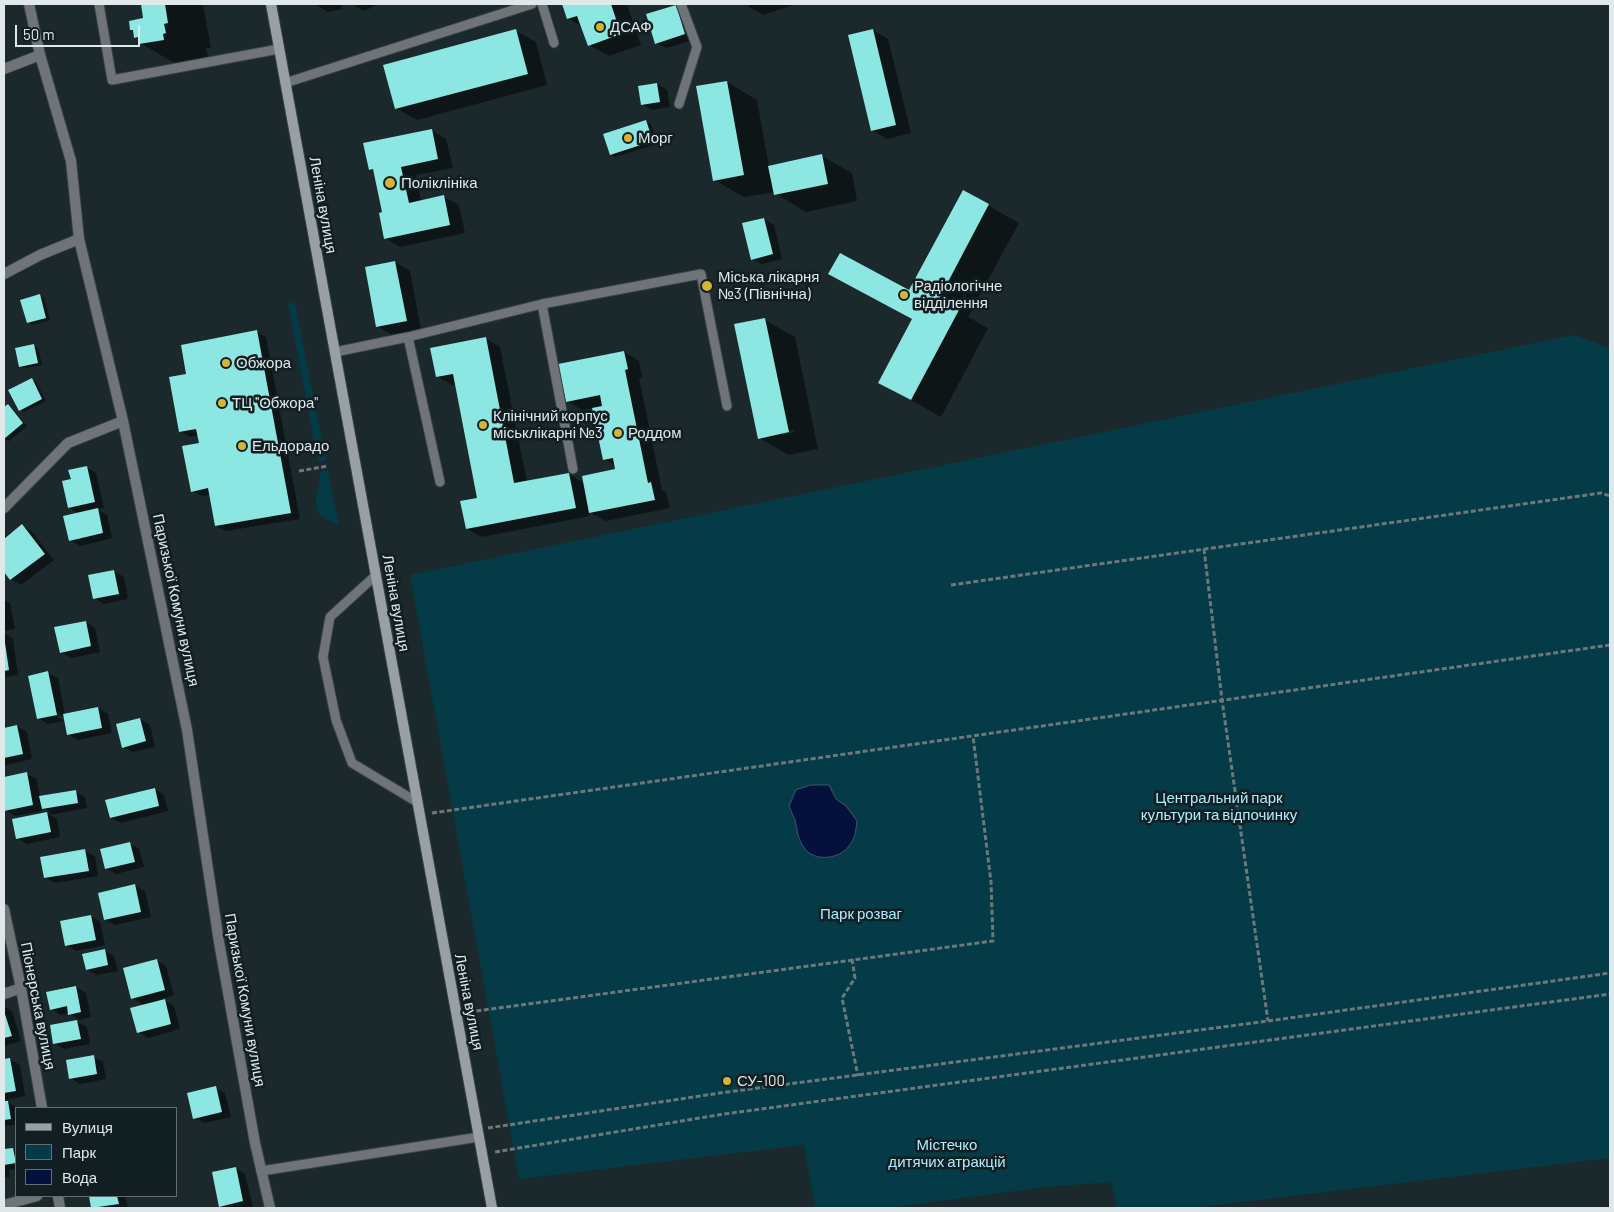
<!DOCTYPE html>
<html>
<head>
<meta charset="utf-8">
<style>
	body { margin:0 }
	#map { position:relative; width:1614px; height:1212px; overflow:hidden; background:#1b282c; font-family:Barlow,sans-serif }
	canvas { display:block }
	.frame { position:absolute; inset:0; border:5px solid #e0e8ea; pointer-events:none }
	.legend { position:absolute; left:15px; top:1107px; width:162px; height:90px; box-sizing:border-box; background:#121f22; border:1px solid #646f72; margin:0; padding:6px 9px; list-style:none; font-size:15px; color:#e0e8ea }
	.legend li { display:flex; align-items:center; gap:10px; height:25px }
	.legend b { width:25px; border:1px solid #646f72 }
	.scale { position:absolute; left:15px; top:25px; width:125px; height:22px; box-sizing:border-box; border:2px solid #e0e8ea; border-top:0; padding-left:6px; font-size:15px; line-height:18px; white-space:nowrap; color:#e0e8ea; -webkit-text-stroke:4px #121f22; paint-order:stroke }
</style>
</head>
<body>
<div id="map">
<canvas width="1614" height="1212"></canvas>
<div class="frame"></div>
<ul class="legend">
<li><b style="height:6px;background:#98a0a6"></b>Вулиця</li>
<li><b style="height:14px;background:#053b46"></b>Парк</li>
<li><b style="height:14px;background:#03113c"></b>Вода</li>
</ul>
<div class="scale">50 m</div>
</div>
<script>
const context = document.querySelector('canvas').getContext('2d');
context.lineJoin = 'round';
function paint(path, color) { context.fillStyle = color; context.fill(path, 'evenodd'); }
function strokePath(path, color, width, dash) { context.strokeStyle = color; context.lineWidth = width; context.lineCap = dash ? 'butt' : 'round'; context.setLineDash(dash || []); context.stroke(path); }
function label(font, color, halo, rows, align = 'center') {
  context.font = font + ' Barlow,sans-serif'; context.lineWidth = 5; context.setLineDash([]); context.textBaseline = 'middle'; context.strokeStyle = halo; context.fillStyle = color; for (const [text, x, y, turn = 0] of rows) {
    context.save(); context.translate(x, y); context.rotate((+turn || 0) * Math.PI / 180); context.textAlign = isNaN(turn) ? turn : align; if (halo) context.strokeText(text, 0, 0); context.fillText(text, 0, 0); context.restore();
  }
}
const green = new Path2D(`
	M295,302L326,460L318,462L288,304Z
	M1574,335L1610,348V1158L1191,1208H1117L1111,1182L1046,1187L887,1208H815L804,1145L519,1179L410,575Z
	M328,470L339,525C304,512 319,500 320,472Z`);
const water = new Path2D(`
	M811,785H829L836,799L846,806L857,821C856,830 855,839 849,846C840,859 815,862 805,849C797,838 798,832 795,820C793,815 791,811 789,806L796,790Z`);
const shadow = new Path2D(`
	M139,4H203L211,48H206L208,57L205,58L206,64L183,68L140,43V39L135,37L134,31L131,30L145,19L143,6Z
	M315,4H341L342,9L328,12Z
	M353,4H379L364,11Z
	M563,4H627L641,45L609,56L589,45L583,27L568,19Z
	M747,4H796L764,15L749,7Z
	M676,6L685,12L694,40L666,48L656,43Z
	M873,30L888,39L911,133L887,139L872,130Z
	M516,31L536,42L547,85L417,120L396,108Z
	M727,82L757,100L769,167L822,156L852,173L857,201L806,212L776,194L775,192L744,197L714,180Z
	M657,84L667,90L670,107L652,110L642,104Z
	M646,122L651,124L657,144L615,157L611,154Z
	M431,130L446,139L453,168L416,175L421,201L444,197L459,205L465,233L400,247L385,238L384,213L375,172L370,169Z
	M964,192L1019,223L968,317L988,328L941,417L880,383L913,320L830,274L910,292Z
	M764,219L774,225L782,259L762,264L752,259Z
	M395,262L410,271L421,330L392,335L377,326Z
	M39,295L44,298L50,320L32,325L28,322Z
	M765,320L795,337L818,449L789,455L759,438ZM794,430L795,432L782,435V432Z
	M257,332L266,337L300,519L226,531L216,526L210,495L202,496L192,491L200,444L199,435L190,437L180,431L188,375Z
	M485,338L500,347L527,482L569,474L585,484L617,470L616,466L604,459L594,408L582,410L567,401L624,352L639,361L642,377L639,378L662,490L666,492L670,508L606,521L589,512L590,516L482,537L467,529L478,499L456,384L452,385L437,376Z
	M34,346L38,348L42,365L25,368L20,366Z
	M32,379L36,382L46,401L24,412L20,410Z
	M8,405L12,408L27,426L9,441L4,438V409Z
	M86,467L96,473L104,508L97,509L107,515L112,538L80,546L70,540L80,514L69,508L72,480Z
	M22,526L32,532L54,560L21,585L11,579L4,570V533L8,537Z
	M114,571L124,577L128,599L104,604L94,598Z
	M4,600L10,603L15,629L4,631Z
	M86,622L95,628L100,652L71,658L61,652Z
	M4,633L13,639L18,675L4,677Z
	M48,673L58,678L65,715L98,708L108,714L112,733L78,740L68,734L65,718L52,711L51,713L64,721L48,724L38,718Z
	M140,719L150,725L155,747L133,752L123,747Z
	M17,726L27,732L32,759L6,765L4,764V729Z
	M27,774L37,779L40,797L75,791L85,797L87,808L49,815L57,819L60,837L27,844L17,838L13,820L51,813L42,808V811L15,816L6,810L4,800V778Z
	M154,789L164,795L168,811L121,823L111,818Z
	M129,843L139,849L144,867L116,874L106,868Z
	M85,851L95,856L98,876L55,883L45,878Z
	M135,886L145,891L151,917L115,925L106,920Z
	M91,916L100,922L105,945L76,951L66,945Z
	M104,950L114,956L118,971L97,975L87,970Z
	M156,960L166,966L174,995L162,999L174,1006L180,1029L148,1038L138,1032L144,1005L132,998Z
	M76,987L86,993L91,1017L79,1020L69,1013L61,1015L51,1009Z
	M4,1006L12,1011L21,1041L4,1046Z
	M77,1022L87,1027L90,1044L64,1049L54,1043Z
	M93,1057L103,1062L106,1079L80,1084L70,1078Z
	M10,1059L20,1065L25,1096L5,1100L4,1060Z
	M215,1088L225,1093L231,1117L204,1123L194,1118Z
	M4,1102H8L17,1108L16,1125L4,1126Z
	M13,1149L16,1151V1169L9,1170L10,1177L4,1178V1150Z
	M236,1168L245,1174L253,1207L245,1208H224L220,1206Z
	M90,1196H125L128,1208H93Z`);
const building = new Path2D(`
	M141,4H165L168,23L164,24L166,33L163,34L164,40L139,44L138,37L134,38L133,30H130L129,21L143,18Z
	M562,4H611L621,34L588,46L577,16L567,19Z
	M676,5L685,34L655,44L646,14Z
	M516,29L528,74L395,109L383,65Z
	M873,29L896,125L871,131L848,35Z
	M727,81L744,175L713,181L696,86Z
	M657,83L660,102L641,105L638,86Z
	M646,120L653,141L610,155L603,134Z
	M432,129L438,159L401,167L409,203L444,195L450,225L384,239L379,213L382,212L373,169L369,170L363,143Z
	M822,154L828,184L774,195L768,166Z
	M963,190L989,204L939,299L959,310L911,400L878,383L912,319L828,274L840,253L909,290Z
	M764,218L773,254L751,260L742,223Z
	M395,261L407,321L376,327L365,267Z
	M40,294L46,318L27,323L20,300Z
	M765,318L789,432L758,439L734,324Z
	M257,330L291,513L215,526L208,488L191,492L182,446L199,443L196,429L179,432L169,377L186,374L181,345Z
	M486,337L514,483L569,473L576,508L466,529L460,501L477,498L453,374L436,377L430,348Z
	M34,344L38,363L19,367L15,348Z
	M624,351L628,369L625,370L648,483L651,482L655,500L589,513L582,476L615,469L613,458L603,460L592,408L602,406L600,395L566,402L558,364Z
	M32,378L42,399L19,411L8,390Z
	M8,404L23,423L4,439V407Z
	M87,466L95,502L68,508L62,481L71,479L68,470Z
	M98,508L103,533L69,541L63,516Z
	M22,524L45,554L10,580L4,572V539Z
	M114,570L119,594L93,599L88,575Z
	M86,621L91,646L60,653L54,627Z
	M4,643H5L9,670L4,671Z
	M48,671L57,715L37,719L28,676Z
	M98,707L102,728L67,735L63,714Z
	M140,718L146,741L122,748L116,724Z
	M17,725L23,754L4,758V728Z
	M27,772L33,805L4,811V777Z
	M155,788L159,806L110,818L105,800Z
	M76,790L78,803L42,809L39,796Z
	M47,812L51,832L16,839L12,819Z
	M130,842L135,862L105,869L100,849Z
	M85,849L89,871L44,878L40,857Z
	M135,884L141,912L104,920L98,893Z
	M91,915L96,940L65,946L60,921Z
	M105,949L108,965L86,970L82,954Z
	M157,959L165,990L131,999L123,968Z
	M76,986L81,1012L68,1015L67,1006L50,1010L46,992Z
	M165,999L171,1024L137,1033L130,1008Z
	M4,1011L12,1036L4,1038Z
	M77,1020L81,1039L53,1044L50,1025Z
	M94,1055L97,1074L69,1079L66,1060Z
	M10,1058L16,1091L4,1093V1059Z
	M216,1086L222,1112L193,1119L187,1093Z
	M4,1101H8L11,1119L4,1120Z
	M13,1148L16,1163L4,1165V1149Z
	M236,1167L243,1201L219,1207L212,1172Z
	M89,1196H117L119,1204L91,1208Z`);
const path = new Path2D(`
	M299,471L328,466
	M1204,549L1222,700L1268,1021
	M951,585L1601,493L1610,496
	M432,813L1610,645
	M852,959L855,978L842,998L858,1076
	M469,1012L993,941L991,882L973,736
	M488,1128L720,1093L1268,1021L1610,973
	M495,1152L724,1114L1610,994`);
const lane = new Path2D(`
	M99,4L112,80L279,49
	M542,4L554,43
	M285,83L532,4
	M679,104L697,47L681,4
	M542,304L701,274L727,406
	M408,337L542,304L573,469
	M335,352L408,337L440,482
	M375,576L330,617L323,657L336,720L352,763L417,802
	M261,1171L479,1137`);
const street = new Path2D(`
	M29,4L40,55L71,161L79,239L123,421L187,730L219,942L255,1143L270,1208
	M4,69L40,55
	M4,274L40,255L79,239
	M4,508L68,443L123,421
	M4,909L21,988L42,1108
	M4,994L21,988
	M58,1196L60,1208
	M4,1205L37,1196`);
const secondary = new Path2D(`
	M271,4L492,1208`);
const markers = [
	[600,27,5,"#d3b635"],
	[628,138,5,"#d3b635"],
	[390,183,6,"#d3b635"],
	[707,286,6,"#d3b635"],
	[904,295,5,"#d3b635"],
	[226,363,5,"#d3b635"],
	[222,403,5,"#d3b635"],
	[483,425,5,"#d3b635"],
	[618,433,5,"#d3b635"],
	[242,446,5,"#d3b635"],
	[727,1081,5,"#d3b635"]
];
const poiNames = [
	["ДСАФ",610,27],
	["Морг",638,138],
	["Поліклініка",401,183],
	["Міська лікарня",718,277],
	["№3 (Північна)",718,294],
	["Радіологічне",914,286],
	["відділення",914,303],
	["Обжора",236,363],
	["ТЦ \"Обжора\"",232,403],
	["Клінічний корпус",493,416],
	["міськлікарні №3",493,433],
	["Роддом",628,433],
	["Ельдорадо",252,446],
	["СУ-100",737,1081]
];
const streetNames = [
	["Леніна вулиця",323,205,80],
	["Паризької Комуни вулиця",176,600,78],
	["Леніна вулиця",396,603,80],
	["Паризької Комуни вулиця",245,1000,80],
	["Леніна вулиця",469,1002,79],
	["Піонерська вулиця",38,1006,79]
];
const parkNames = [
	["Центральний парк",1219,798],
	["культури та відпочинку",1219,815],
	["Парк розваг",861,914],
	["Містечко",947,1145],
	["дитячих атракцій",947,1162]
];
paint(green, '#053b46');
paint(water, '#03113c');
strokePath(water, '#455270', 1);
paint(shadow, '#0007');
paint(building, '#8ce6e1');
strokePath(lane, '#374347', 11);
strokePath(street, '#374347', 12);
strokePath(secondary, '#374347', 12);
strokePath(path, '#6d787b', 3, [5, 2.5]);
strokePath(lane, '#6f7478', 9);
strokePath(street, '#6f7478', 10);
strokePath(secondary, '#98a0a6', 10);
for (const [x, y, r, color] of markers) { const dot = new Path2D(); dot.arc(x, y, r, 0, 2 * Math.PI); context.fillStyle = color; context.fill(dot); strokePath(dot, '#121f22', 2); }
label('15px', '#e0e8ea', '#121f22', poiNames, 'left');
label('15px', '#e0e8ea', '#121f22', streetNames);
label('15px', '#abedfe', '#121f22', parkNames);
</script>
</body>
</html>
